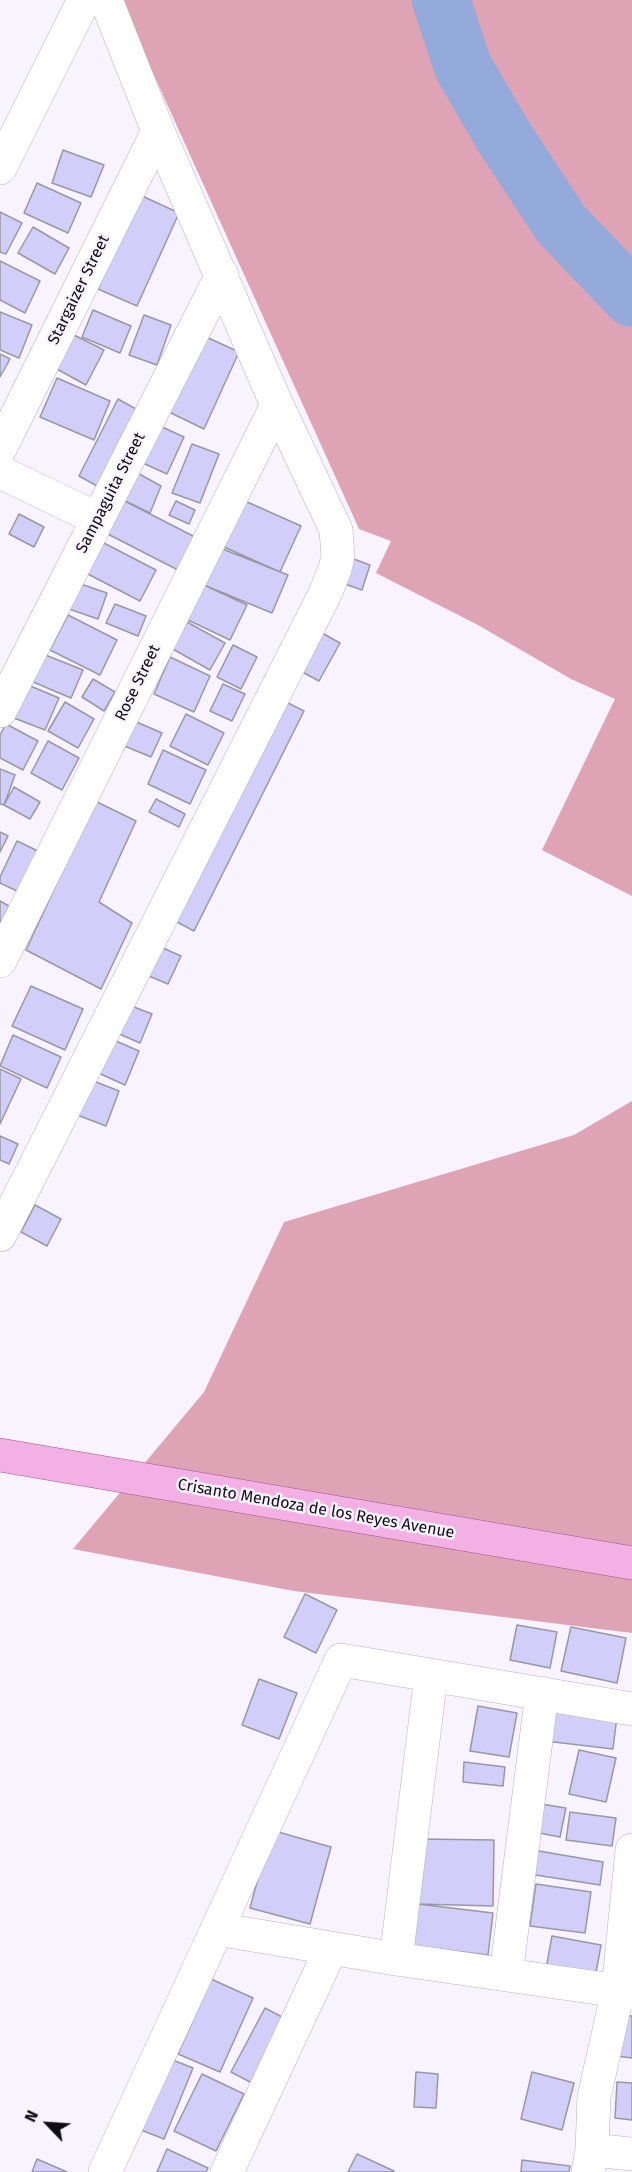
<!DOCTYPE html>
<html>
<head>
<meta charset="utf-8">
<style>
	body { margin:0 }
	#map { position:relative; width:632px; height:2172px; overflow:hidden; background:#f9f2ff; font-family:"Fira Sans",sans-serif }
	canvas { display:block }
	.north { position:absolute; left:18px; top:2094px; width:60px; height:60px; -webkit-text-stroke:4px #f9f2ff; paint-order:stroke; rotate:295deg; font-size:16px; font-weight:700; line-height:24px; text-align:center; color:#0f0d11 }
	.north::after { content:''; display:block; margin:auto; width:21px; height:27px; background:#0f0d11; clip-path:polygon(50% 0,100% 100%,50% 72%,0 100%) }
</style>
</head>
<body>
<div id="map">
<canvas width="632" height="2172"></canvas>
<div class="north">N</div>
</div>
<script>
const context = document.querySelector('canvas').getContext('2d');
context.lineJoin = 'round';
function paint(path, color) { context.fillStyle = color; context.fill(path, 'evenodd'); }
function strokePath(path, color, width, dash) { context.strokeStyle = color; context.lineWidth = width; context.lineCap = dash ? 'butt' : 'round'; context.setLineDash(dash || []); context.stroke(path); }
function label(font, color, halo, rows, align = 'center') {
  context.font = font + ' "Fira Sans",sans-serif'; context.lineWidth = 5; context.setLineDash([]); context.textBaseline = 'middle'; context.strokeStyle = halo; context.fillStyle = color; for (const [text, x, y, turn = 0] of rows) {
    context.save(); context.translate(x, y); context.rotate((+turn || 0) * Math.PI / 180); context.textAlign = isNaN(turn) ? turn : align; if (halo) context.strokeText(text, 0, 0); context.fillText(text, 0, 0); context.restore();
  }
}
const forest = new Path2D(`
	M120,0H632V896L542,850L615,699L571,679L478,625L376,573L391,541L359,529Z
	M632,1101V1633L294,1591L73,1549L204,1392L284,1222L574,1135Z`);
const river = new Path2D(`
	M441,0L463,67L504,137L561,224L632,298`);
const building = new Path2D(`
	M63,150L104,165L91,197L52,183Z
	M37,183L81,203L68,233L24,213Z
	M140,195L179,213L137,306L98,289Z
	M0,212L22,223L6,254L0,252Z
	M33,227L69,248L55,274L18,253Z
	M0,261L40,281L25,313L0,300Z
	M93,310L131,326L120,353L82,337Z
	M0,312L32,325L19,358L0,350Z
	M144,315L171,325L157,365L129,355Z
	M72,334L104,350L86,385L55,368Z
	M204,336L239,352L204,429L169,412Z
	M0,354L10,359L0,377Z
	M57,378L110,401L94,440L40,417Z
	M118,399L136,409L97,486L79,476Z
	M151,422L184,437L167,474L134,459Z
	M192,444L219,454L200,503L172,493Z
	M132,470L161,486L150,513L117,497Z
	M117,497L195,537L178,570L100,530Z
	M176,501L195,510L189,524L169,515Z
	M245,501L301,526L280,572L224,547Z
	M19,514L44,527L34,547L9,534Z
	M100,541L156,570L140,601L84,572Z
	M220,548L288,575L272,613L204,585Z
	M343,555L370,565L362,590L334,580Z
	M72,581L107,593L98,619L63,607Z
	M204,585L247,605L230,640L188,620Z
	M115,604L146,616L138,636L106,623Z
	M68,615L117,640L100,675L50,650Z
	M187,622L225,643L210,670L171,648Z
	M313,628L340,643L319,681L291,666Z
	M233,645L257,657L241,689L217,677Z
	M38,652L83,670L71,698L26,679Z
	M170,657L210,676L194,712L154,694Z
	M93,679L115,692L104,711L82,697Z
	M223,684L245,694L232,721L210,711Z
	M28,685L59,698L45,730L14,718Z
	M274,696L304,711L194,931L164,915Z
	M65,702L94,719L78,748L48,731Z
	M186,714L224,733L208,765L170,746Z
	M132,720L162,733L151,757L122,745Z
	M6,724L38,741L23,770L0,758V735Z
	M48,741L79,758L62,790L31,773Z
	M163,750L206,770L190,804L148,784Z
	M0,769L15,775L4,805L0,804Z
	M14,787L40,802L30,819L4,805Z
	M156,799L185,814L179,827L149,812Z
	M95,801L136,821L99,902L132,923L101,989L26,950Z
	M0,832L8,836L0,852Z
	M17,841L40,852L21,893L0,883V877Z
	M0,901L9,906L0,925Z
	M156,945L181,956L168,984L144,974Z
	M31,986L83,1009L65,1050L12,1026Z
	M129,1005L152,1014L140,1043L117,1033Z
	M13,1035L61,1057L47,1088L0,1066Z
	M109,1038L139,1051L125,1085L94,1071Z
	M0,1069L21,1079L0,1124Z
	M86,1078L119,1091L106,1126L72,1113Z
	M0,1136L18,1144L9,1164L0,1160Z
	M35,1205L61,1219L47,1246L21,1232Z
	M305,1594L337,1610L316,1653L284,1637Z
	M517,1625L557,1632L550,1668L510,1660Z
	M571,1627L626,1638L617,1683L561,1671Z
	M259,1679L297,1693L279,1739L242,1725Z
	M478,1706L517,1713L509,1757L470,1751Z
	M541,1707L617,1716L613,1749L537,1740Z
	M579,1750L616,1758L606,1802L569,1794Z
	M464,1762L505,1767L503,1786L463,1782Z
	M535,1803L566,1808L560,1837L529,1831Z
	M570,1812L616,1818L612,1846L566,1840Z
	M271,1830L331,1847L310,1924L250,1908Z
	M419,1839L494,1840L493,1906L418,1904Z
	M533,1850L603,1862L600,1885L529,1874Z
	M536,1884L591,1892L585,1933L530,1926Z
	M418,1904L493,1913L488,1955L413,1946Z
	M552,1936L601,1945L595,1978L546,1969Z
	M211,1979L253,1998L220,2072L178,2054Z
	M265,2008L286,2019L252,2083L231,2072Z
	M622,2015L632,2016V2058L616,2056Z
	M165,2057L193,2068L164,2139L136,2128Z
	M416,2072L438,2074L436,2108L414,2107Z
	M532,2072L574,2083L562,2130L521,2119Z
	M202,2074L244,2094L216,2151L174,2131Z
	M617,2082L632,2083V2120L615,2118Z
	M167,2149L208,2168L206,2172H157Z
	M357,2154L394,2171V2172H348Z
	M37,2159L67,2172H32Z
	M522,2160L570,2166L569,2172H521Z`);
const minor = new Path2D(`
	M0,168L84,0
	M0,449L158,131
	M0,472L98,519
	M0,711L222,275
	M0,961L277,405
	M0,1235L325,594L335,569L338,556L336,530L277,405L158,131L106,0
	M217,1929L396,1959L632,1993
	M396,1959L431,1676
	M506,1975L542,1693
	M592,2150L632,2154
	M105,2172L341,1660L632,1709
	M227,2172L331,1949
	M588,2172L592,2150L594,2097L618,1991L632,1850`);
const major = new Path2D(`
	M0,1455L632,1563`);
const streetNames = [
	["Stargaizer Street",79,290,-64],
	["Sampaguita Street",111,493,-63],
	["Rose Street",138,683,-64],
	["Crisanto Mendoza de los Reyes Avenue",316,1509,10]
];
paint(forest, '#dea3b5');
strokePath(river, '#93aada', 58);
paint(building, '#d1cffa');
strokePath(building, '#9897a3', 1.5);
strokePath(minor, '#b8b2bd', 34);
strokePath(major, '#9d5590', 34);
strokePath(minor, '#fff', 33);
strokePath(major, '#f2b0e5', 33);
label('16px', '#0f0d11', '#f9f2ff', streetNames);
</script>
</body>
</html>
